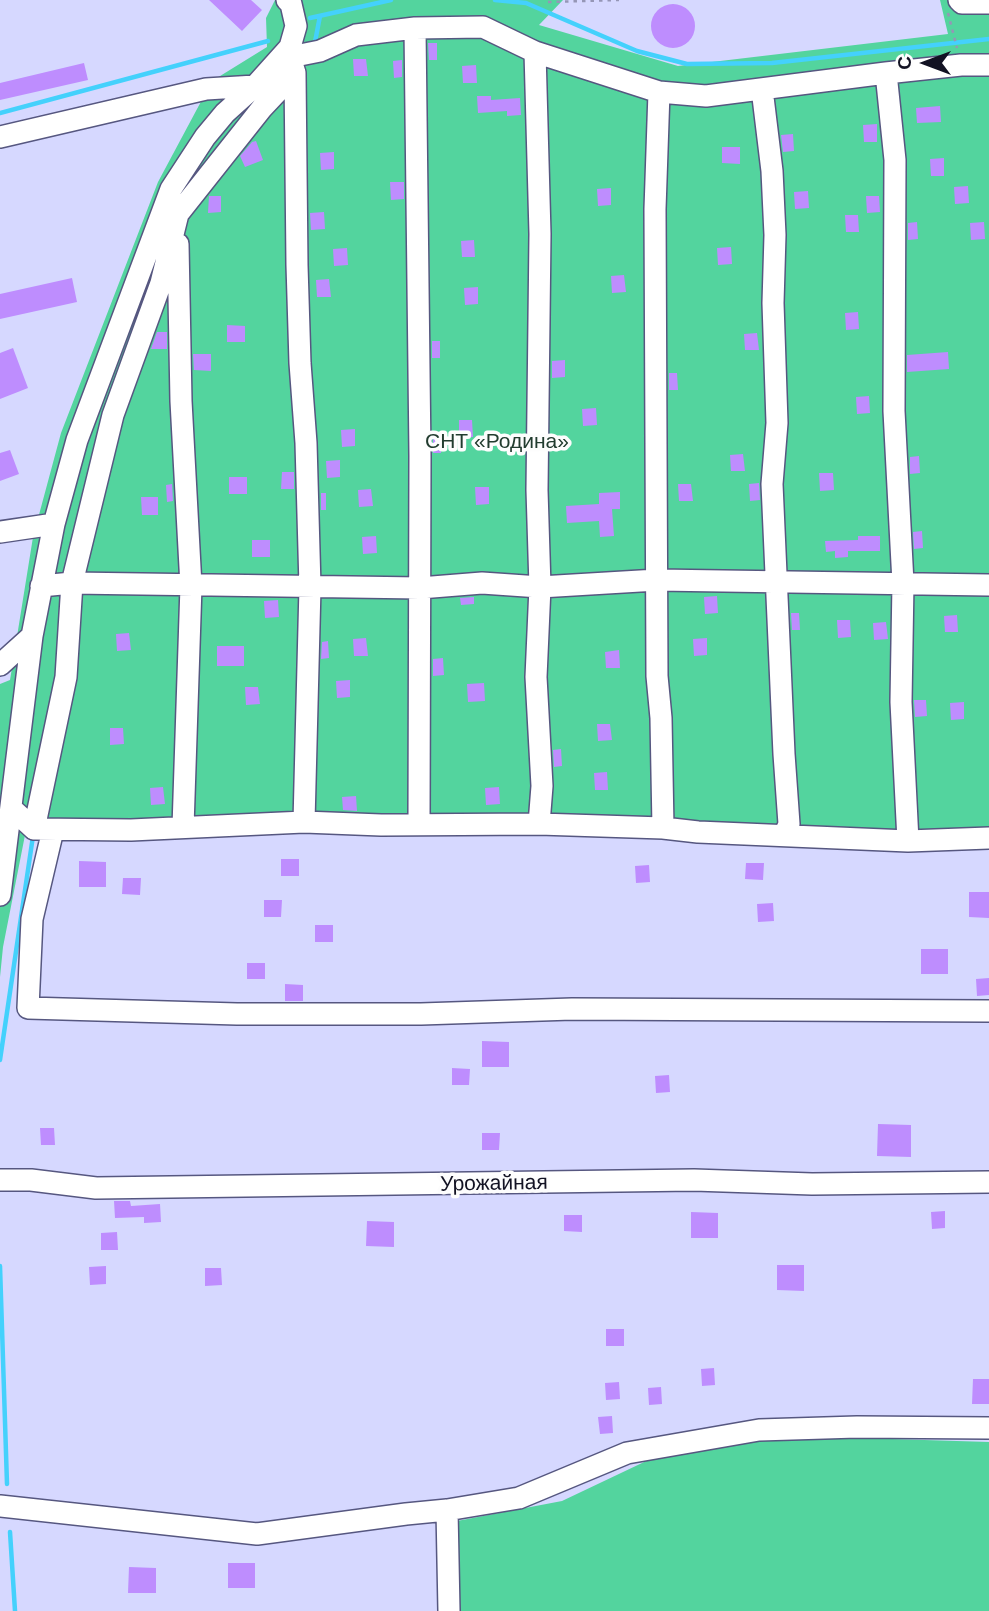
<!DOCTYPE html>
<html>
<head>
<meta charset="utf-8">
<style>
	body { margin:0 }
	#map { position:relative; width:989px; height:1611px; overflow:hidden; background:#d6d8ff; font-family:Arial,sans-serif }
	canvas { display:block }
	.north { position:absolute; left:891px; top:28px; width:70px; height:70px; -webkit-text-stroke:5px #fdfdfd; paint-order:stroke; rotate:270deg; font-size:19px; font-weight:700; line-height:28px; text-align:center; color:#121223 }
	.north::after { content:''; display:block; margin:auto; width:24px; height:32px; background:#121223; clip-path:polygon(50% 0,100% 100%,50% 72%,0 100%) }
</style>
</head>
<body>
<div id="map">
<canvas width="989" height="1611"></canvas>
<div class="north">С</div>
</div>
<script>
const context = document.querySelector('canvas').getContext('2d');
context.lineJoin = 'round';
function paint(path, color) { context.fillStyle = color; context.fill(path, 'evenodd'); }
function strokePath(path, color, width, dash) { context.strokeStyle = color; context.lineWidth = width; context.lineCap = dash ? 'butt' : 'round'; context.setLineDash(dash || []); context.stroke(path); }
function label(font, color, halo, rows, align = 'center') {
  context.font = font + ' Arial,sans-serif'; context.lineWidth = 7; context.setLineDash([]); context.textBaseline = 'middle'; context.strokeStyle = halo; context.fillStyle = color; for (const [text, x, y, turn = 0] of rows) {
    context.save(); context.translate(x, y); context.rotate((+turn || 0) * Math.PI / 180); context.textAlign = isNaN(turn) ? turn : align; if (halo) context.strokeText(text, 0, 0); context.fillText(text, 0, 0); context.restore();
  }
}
const green = new Path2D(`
	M275,0H563L539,25L678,66L948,34L940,0H989V837L26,830L3,947L0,977V684L10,680L33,537L61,433L158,182L212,81L267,47L266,18Z
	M795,1436L989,1442V1611H458L457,1521L562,1501L661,1454Z`);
const stream = new Path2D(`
	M495,0L526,3L637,51L687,64L772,63L989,39
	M310,18L391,0
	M315,42L320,16
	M0,113L268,41
	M0,1060L33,836
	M0,1266L7,1484
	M10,1532L15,1611`);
const building = new Path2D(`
	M209,0H251L262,10L242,31Z
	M651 26a22 22 0 1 1 44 0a22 22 0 1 1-44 0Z
	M428,43H437V60H429Z
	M353,59H366L368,76H354Z
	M402,60V77L394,78L393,61Z
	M84,63L88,80L0,100V83Z
	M476,65L477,83H463L462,66Z
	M477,96H491V100L520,98L521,115L507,116V111L478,113Z
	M940,106L941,122L917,123L916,108Z
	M877,124V142H864L863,125Z
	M793,134L794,151L783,152L781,135Z
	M256,141L263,160L245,167L240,156L252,142Z
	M722,147H740V164L722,163Z
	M334,152V169L321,170L320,153Z
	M944,158V176H931L930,159Z
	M390,182H404V199L391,200Z
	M968,186L969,203L955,204L954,187Z
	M611,188V205L598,206L597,189Z
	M808,191L809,208L795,209L794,192Z
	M209,196H221V212L208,213Z
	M866,196H879L880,212L867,213Z
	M324,212L325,229L311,230L310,213Z
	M845,215H858L859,232H846Z
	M917,222L918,239L908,240V223Z
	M984,222L985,239L971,240L970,223Z
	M474,240L475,257H462L461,241Z
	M731,247L732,264L718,265L717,248Z
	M347,248L348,265L334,266L333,249Z
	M624,275L626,292L612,293L611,276Z
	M72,278L77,302L0,319V294Z
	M329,279L331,297H317L316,280Z
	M478,287V304L465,305L464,288Z
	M858,312L859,329L846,330L845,313Z
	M227,325L245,326V342H227Z
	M157,332H167V349H151Z
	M757,333L759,350H745L744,334Z
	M432,341H440V358H432Z
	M13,348L28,388L0,399V353Z
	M948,352L949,369L907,372V355Z
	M193,354H211V371L194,370Z
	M565,360V377L552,378V361Z
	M669,373H677L678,390H669Z
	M869,396L870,413L857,414L856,397Z
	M596,408L597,425L583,426L582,409Z
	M459,420H472L473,437L459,438Z
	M355,429V446L342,447L341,430Z
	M433,436H440L441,453H433Z
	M10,450L19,474L0,481V453Z
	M743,454L745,471H731L730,455Z
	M919,456L920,473L910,474V457Z
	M340,460V477L327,478L326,461Z
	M282,472H294V489H281Z
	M819,473H833L834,490L820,491Z
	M229,477H247V494H229Z
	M759,483L760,500L750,501L749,484Z
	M172,484L173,501L167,502L166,485Z
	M678,484H691L693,501H679Z
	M475,487H489V504L476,505Z
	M371,489L373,506L359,507L358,490Z
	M620,492V509H612L614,536L600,537L599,521L567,523L566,506L599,504V493Z
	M321,493H326V510H321Z
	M141,497H158V515H142Z
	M922,531L923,548L914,549L913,532Z
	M376,536L377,553L363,554L362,537Z
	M858,536H880V551H848V557L835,558V551L826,552L825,541L858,540Z
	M252,540H270V557H252Z
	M717,596L718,613L705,614L704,597Z
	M474,597V604L461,605L460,598Z
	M278,600L279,617L265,618L264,601Z
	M791,613H799L800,630H792Z
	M957,615L958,632H945L944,616Z
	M837,620H850L851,637L838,638Z
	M886,622L888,639L874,640L873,623Z
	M129,633L131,650L117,651L116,634Z
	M366,638L368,656H354L353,639Z
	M707,638V655L694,656L693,639Z
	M328,641L329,658L321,659L322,642Z
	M217,646H244V666H217Z
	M619,650L620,668H606L605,652Z
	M443,658L444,675L433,676V659Z
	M350,680V697L337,698L336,681Z
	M484,683L485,701L468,702L467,684Z
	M245,687H258L260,704L246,705Z
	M914,700H926L927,716L915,717Z
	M964,702V719L951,720L950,703Z
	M597,724H610L612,740L598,741Z
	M110,728H123L124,744L110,745Z
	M561,749L562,766L554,767L553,750Z
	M607,772L608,790H595L594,773Z
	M163,787L165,804L151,805L150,788Z
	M499,787L500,804L486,805L485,788Z
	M356,796L357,811L343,810L342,797Z
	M281,859H299V876H281Z
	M79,861L106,862V887H79Z
	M746,863H764L763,880L745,879Z
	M649,865L650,882L636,883L635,866Z
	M123,878H141L140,895L122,894Z
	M969,892H989V918L969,917Z
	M264,900H282L281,917H264Z
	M773,903L774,921L758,922L757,904Z
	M315,925H333V942H315Z
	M921,949H948V974H921Z
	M247,963H265V979H247Z
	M989,978V995L977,996L976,979Z
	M285,984L303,985V1001H285Z
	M482,1041L509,1042V1067H482Z
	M452,1068L470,1069L469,1085H452Z
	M669,1075L670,1092L656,1093L655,1076Z
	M878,1124L911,1125V1157L877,1156Z
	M40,1128H54L55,1145H41Z
	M482,1133H500L499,1150H482Z
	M114,1201H130L131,1206L160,1204L161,1222L144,1223V1217L115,1218Z
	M945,1211V1228L932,1229L931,1212Z
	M691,1212L718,1213V1238H691Z
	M564,1215H582V1232L564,1231Z
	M367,1221L394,1222V1247L366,1246Z
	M117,1232L118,1250H101V1233Z
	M777,1265H804V1291L777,1290Z
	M106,1266V1284L90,1285L89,1267Z
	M205,1268H221L222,1285L205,1286Z
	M606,1329H624V1346H606Z
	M714,1368L715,1385L702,1386L701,1369Z
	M973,1379H989V1404H972Z
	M619,1382L620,1399L606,1400L605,1383Z
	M661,1387L662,1404L649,1405L648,1388Z
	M612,1416L613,1433L600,1434L598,1417Z
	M228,1563H255V1588H228Z
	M129,1567L156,1568V1593H128Z`);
const path = new Path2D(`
	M548,2L619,0
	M948,13L957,48`);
const minor = new Path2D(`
	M959,0L962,3H989
	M415,28L420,456L419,824
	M290,47V57L320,51L356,35L415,28L483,27L535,52L659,92L706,96L886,73L961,65H989
	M535,52L540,234L537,490L540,587L536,677L542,786L539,824
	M290,57L295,73L297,265L300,363L306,443L310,587L304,822
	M886,73L895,160L894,411L903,583L901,702L908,841
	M762,89L772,171L775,235L773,303L777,423L772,484L784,754L789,824L785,834
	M659,92L655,209L657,676L661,718L663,828
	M0,137L206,89L255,86
	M178,244L181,401L191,586L183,827
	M0,532L54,524
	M41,586L72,583L420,588L482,583L540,587L657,580L989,585
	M0,665L32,636L54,524L77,440L171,189L205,137L225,113L255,86L290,47L296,26L291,4L287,0
	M11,808L34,829L131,830L304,822L381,825L539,824L663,828L698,832L908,841L989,838
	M34,829L66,677L72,583L113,415L161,283L178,214L262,108L295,73
	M53,830L32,919L28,1008L237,1014H421L572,1009L989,1011
	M0,895L32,636
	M0,1180H31L96,1188L694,1180L812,1184L989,1182
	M0,1506L257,1534L406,1514L447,1510L519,1498L627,1453L759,1430L857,1427L989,1428
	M447,1510L449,1611`);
const parkNames = [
	["СНТ «Родина»",497,442]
];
const streetNames = [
	["Урожайная",494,1184,-1]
];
paint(green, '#53d49e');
strokePath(stream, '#44d1fc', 4.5);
paint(building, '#be8dfe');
strokePath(minor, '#565780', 24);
strokePath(path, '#9596b6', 2.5, [3.5, 5]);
strokePath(minor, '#fff', 21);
label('21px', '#223c2f', '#fdfdfd', parkNames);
label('21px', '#121223', '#fdfdfd', streetNames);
</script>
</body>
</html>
